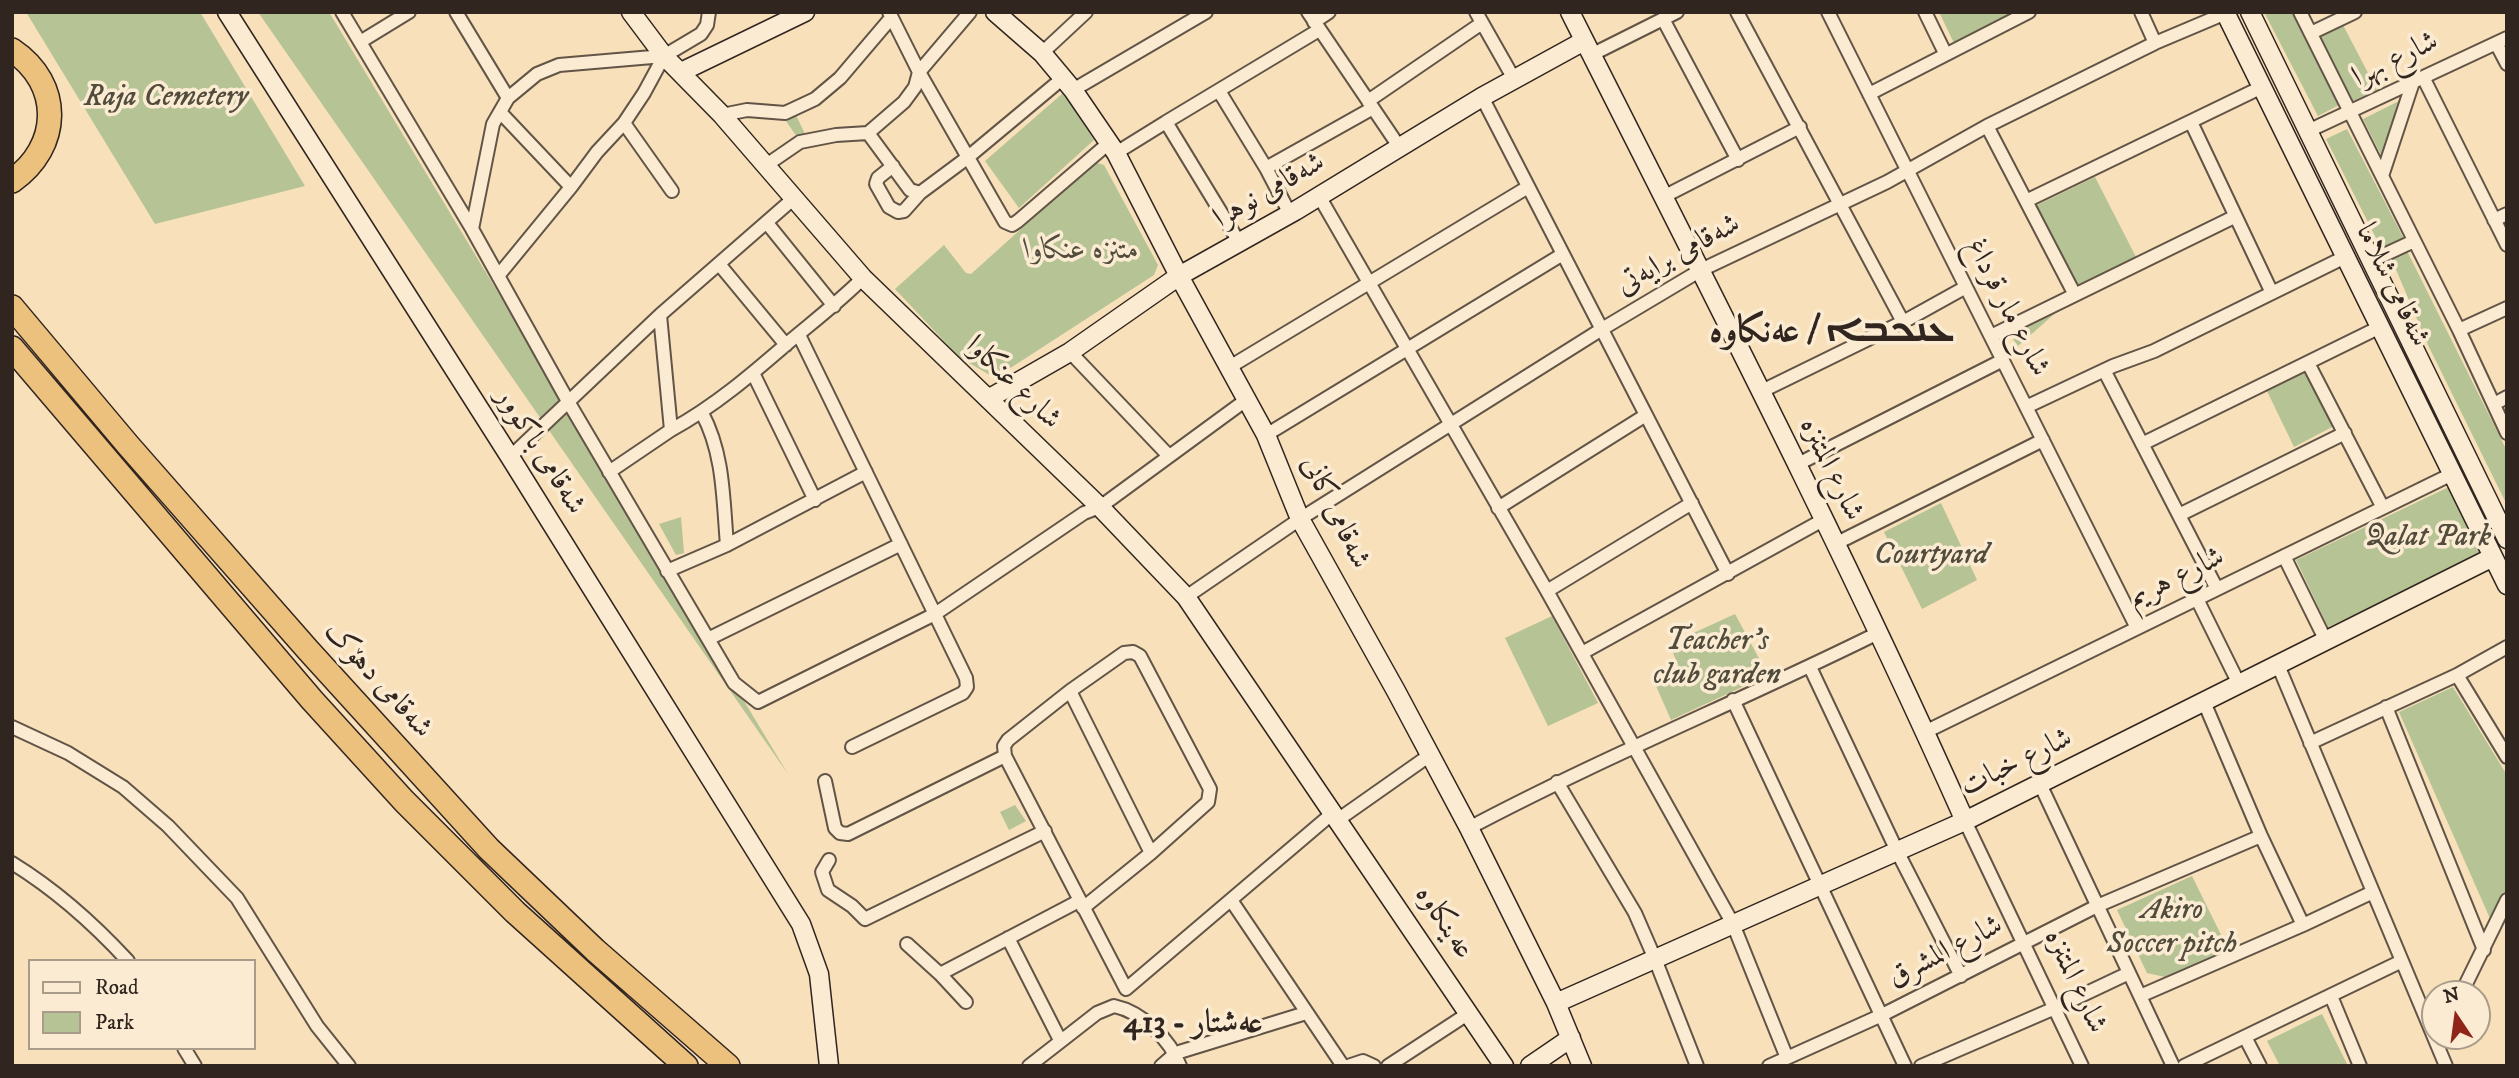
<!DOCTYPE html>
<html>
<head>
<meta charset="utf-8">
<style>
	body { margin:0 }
	#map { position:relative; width:2519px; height:1078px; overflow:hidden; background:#f7e0ba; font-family:"IM FELL DW Pica",serif }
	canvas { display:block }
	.frame { position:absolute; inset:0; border:14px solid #31251f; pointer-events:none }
	.legend { position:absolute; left:28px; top:959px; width:228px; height:91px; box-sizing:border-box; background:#faebd2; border:2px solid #aa9c8a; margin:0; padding:9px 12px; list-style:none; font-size:21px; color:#31251f }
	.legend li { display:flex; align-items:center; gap:14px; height:35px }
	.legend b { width:35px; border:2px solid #aa9c8a }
	.north { position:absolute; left:2421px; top:980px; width:70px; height:70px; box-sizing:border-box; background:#faebd2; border:2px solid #aa9c8a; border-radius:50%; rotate:347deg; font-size:19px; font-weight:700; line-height:28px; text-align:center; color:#31251f }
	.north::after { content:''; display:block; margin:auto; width:24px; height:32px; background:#8f2418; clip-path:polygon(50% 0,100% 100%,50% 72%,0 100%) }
</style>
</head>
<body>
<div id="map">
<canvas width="2519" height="1078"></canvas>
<div class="frame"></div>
<ul class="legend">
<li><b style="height:9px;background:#faebd2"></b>Road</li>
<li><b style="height:19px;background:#b6c395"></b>Park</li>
</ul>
<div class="north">N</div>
</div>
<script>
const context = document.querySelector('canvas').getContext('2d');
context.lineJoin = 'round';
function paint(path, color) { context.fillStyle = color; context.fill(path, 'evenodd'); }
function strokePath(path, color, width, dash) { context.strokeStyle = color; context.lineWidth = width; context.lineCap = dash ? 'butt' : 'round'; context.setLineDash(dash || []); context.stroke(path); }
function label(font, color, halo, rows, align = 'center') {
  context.font = font + ' "IM FELL DW Pica",Amiri,"Noto Sans Syriac",serif'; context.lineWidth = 7; context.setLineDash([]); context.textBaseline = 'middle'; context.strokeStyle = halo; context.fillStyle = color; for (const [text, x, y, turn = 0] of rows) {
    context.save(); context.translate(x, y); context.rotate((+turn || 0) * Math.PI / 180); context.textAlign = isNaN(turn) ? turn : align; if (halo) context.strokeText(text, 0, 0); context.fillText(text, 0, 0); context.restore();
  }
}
const green = new Path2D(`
	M26,12H200L305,186L155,224Z
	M258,12H329L788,774Z
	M1939,12H2013L1954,43Z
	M2264,12H2293L2339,105L2318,116Z
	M2343,25L2377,90L2353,101L2320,36Z
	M1063,93L1094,140L1019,208L985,161Z
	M2401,100L2382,157L2363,119Z
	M795,113L805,134L797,137L786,121Z
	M2347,129L2404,239L2381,248L2326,139Z
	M1098,163L1104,165L1158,265L1154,275L995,378L959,357L895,289L944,245L966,273L971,274L1091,166Z
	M2095,177L2137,259L2077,291L2035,206Z
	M2407,251L2507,451V505L2428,345L2392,260Z
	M2053,302L2060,309L2018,346L2013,339L2019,328V315Z
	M2304,371L2334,426L2294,447L2266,389Z
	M2453,485L2485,554L2328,627L2296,560Z
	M1941,503L1977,580L1922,609L1884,532Z
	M681,517L684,553L676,555L659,524Z
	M1735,614L1768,675L1671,720L1653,679L1680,669L1673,653L1679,649L1676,641Z
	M1552,616L1598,703L1548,726L1505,638Z
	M2453,687L2507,775V891L2492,923L2399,712Z
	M1015,805L1026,821L1009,830L1000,812Z
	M2192,876L2228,949L2165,977L2147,973L2117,910Z
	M2322,1014L2348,1066H2280L2267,1041Z`);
const street = new Path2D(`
	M342,12L472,229L569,403L734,683L758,702L935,614L1084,513L1100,507L1246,400
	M456,12L508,98
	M889,12L919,72L1005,222L1012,225L1018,221L1110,142
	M1308,12L1400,148
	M1476,12L1514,79
	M1737,12L1903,322
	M1828,12L2137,628
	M1925,12L1945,53
	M2141,12L2155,43
	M2300,12L2459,330L2507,433
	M1663,19L1738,160
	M1314,22L1329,12
	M2311,33L2355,12
	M360,42L409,12
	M2496,43L2507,64
	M1042,53L1086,12
	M1591,55L1677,12
	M2423,77L2507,245
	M1073,90L1206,12
	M1219,91L1266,168L1290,214
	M1869,94L2029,12
	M1482,97L1728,574
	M1368,101L1482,23
	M500,112L571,187
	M722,115L747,110L785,113L815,99L840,78L891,18
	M2191,122L2272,293
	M624,123L672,191
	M1987,126L2075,295
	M2308,131L2507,38
	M868,133L910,190L920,193L967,158L1063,78
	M1116,153L1166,122
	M765,166L800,142L836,135L868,133L904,102L915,87L919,72L970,12
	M893,166L878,178L876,184L889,207L898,212L904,211L920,193
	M1266,168L1373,108
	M2382,176L2413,82
	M1319,196L1547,591L1733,924L1787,1058
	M1663,197L1800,127
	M2026,201L2262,87
	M2494,220L2507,214
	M767,223L834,306
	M472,229L493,124L508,98L537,74L559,65L664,56L701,34L707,25L709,12
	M1239,242L1166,122L1319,30
	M2371,261L2414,241
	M719,264L786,345
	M498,276L571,187L597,152L624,123L644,93L664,56
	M660,315L671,430C715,406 752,374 789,342C814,321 840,301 863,278
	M2459,330L2507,308
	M799,335L966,678L967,687L963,693L852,747
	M1991,336L2234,217
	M1070,352L1169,456
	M2308,363L2383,508
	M1228,368L1528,187
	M2104,370L2217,589
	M753,373L815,500
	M1760,392L1903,322L1966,287
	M2494,404L2507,397
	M2026,407L2113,366L2154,351L2345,257
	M702,413C724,454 723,499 727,545
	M1266,435L1563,254
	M2142,444L2380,327
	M510,457L660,315L793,199
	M1796,465L2003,360
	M609,472L671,430
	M1498,508L1646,415
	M2179,515L2345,433
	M1835,544L2043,440
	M2284,556L2326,641
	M667,571L727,545L866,472
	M1547,591L1692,503
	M1186,597L1300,519L1602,329L1701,270L1887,182L1987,126L2155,43L2226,13
	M2197,599L2239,684
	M708,639L901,544
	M1582,653L1823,520
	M2278,665L2446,1066
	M1810,667L1897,851L1961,976
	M2457,675L2507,757
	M1070,691L1151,853
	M1733,700L1905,1066
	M2204,702L2261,836L2303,925
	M2386,707L2484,950
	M12,727L68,753L123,787L168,826L237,898L317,1026L349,1066
	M1925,732L2452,474
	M2310,743L2457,675L2507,647
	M825,781L835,828L840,833L848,834L1005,756
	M1557,782L1635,913L1655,959L1697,1066
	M2040,784L2173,1066
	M1339,819L1430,755
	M1965,821L2082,1066
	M1469,828C1603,757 1743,700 1878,633
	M829,860L822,872L828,890L852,906L865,919L1045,831
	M12,863C56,890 93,923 128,961
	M1231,900L1343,1066
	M1083,908L1151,853L1208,802L1210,789L1140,656L1133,652L1124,653L1070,691L1008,740L1004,746L1005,756L1126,989L1334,812
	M1008,938L1060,1040
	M907,944L940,974L966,1002
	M940,974L1079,901
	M2461,994L2507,900
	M2140,996L2303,925L2373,892
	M2331,996L2360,1066
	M2245,1037L2260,1066
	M184,1048L195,1066
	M1029,1066L1097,1013L1114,1006C1142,1012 1170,1039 1180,1066
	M1161,1066L1176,1053L1306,1013
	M1348,1066L1363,1061L1374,1066
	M1388,1066L1469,1013
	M1769,1066L1882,1015L2097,906L2261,836
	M1921,1066L2055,1008L2129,973
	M2184,1066L2402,961`);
const secondary = new Path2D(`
	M227,12L510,457L801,924L819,974L829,1066
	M631,12L664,56L722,115L863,278L1100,507L1186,597L1504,1066
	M995,12L1042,53L1073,90L1116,153L1179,276L1266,435L1300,519L1396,691L1469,828L1556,1003L1582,1066
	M1570,12C1705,280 1843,547 1965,821
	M2225,12L2507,585
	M2250,12L2507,539
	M681,72L805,12
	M988,399L1070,352L1179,276L1295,211L1482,97L1584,41
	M1556,1003L1965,821L2493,557
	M1530,1066L1571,1038`);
const highway = new Path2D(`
	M12,50C63,84 61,147 12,181
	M12,307L128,445L308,650L489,849L595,950L728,1066
	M12,348L312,700L404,801L515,912L686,1066`);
const streetNames = [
	["شارع بهرا",2396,61,-26],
	["شەقامی نوهرا",1270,192,-30],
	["شەقامی برایەتی",1679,256,-29],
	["شەقامی شلاما",2391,286,64],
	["شارع مار قرداغ",2006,308,63],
	["شارع عنكاوا",1012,384,44],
	["شەقامی باکوور",539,452,58],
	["شارع المتنزه",1830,470,64],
	["شەقامی کانی",1334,513,64],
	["شارع هريم",2177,579,-26],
	["شەقامی دهۆک",377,681,48],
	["شارع خبات",2017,764,-26],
	["عەینکاوە",1443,923,56],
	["شارع المشرق",1946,953,-27],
	["شارع المتنزه",2074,982,65]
];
const parkNames = [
	["Raja Cemetery",166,99],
	["متنزه عنكاوا",1082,252],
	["Qalat Park",2428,539],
	["Courtyard",1931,557],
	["Teacher's",1717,643],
	["club garden",1717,677],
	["Akiro",2172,912],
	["Soccer pitch",2172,946]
];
const neighbourhoodNames = [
	["عه‌شتار - 413",1193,1025]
];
const districtNames = [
	["ܥܢܟܒܐ / عەنکاوە",1832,333]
];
paint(green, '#b6c395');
strokePath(street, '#625446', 16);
strokePath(secondary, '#31251f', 21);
strokePath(highway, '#31251f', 26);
strokePath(street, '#faebd2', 12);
strokePath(secondary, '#faebd2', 18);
strokePath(highway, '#ecc07d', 23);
label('30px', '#31251f', '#faebd2', streetNames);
label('italic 30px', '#524c3c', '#faebd2', parkNames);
label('bold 32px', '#31251f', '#faebd2', neighbourhoodNames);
label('bold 37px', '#31251f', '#faebd2', districtNames);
</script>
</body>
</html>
